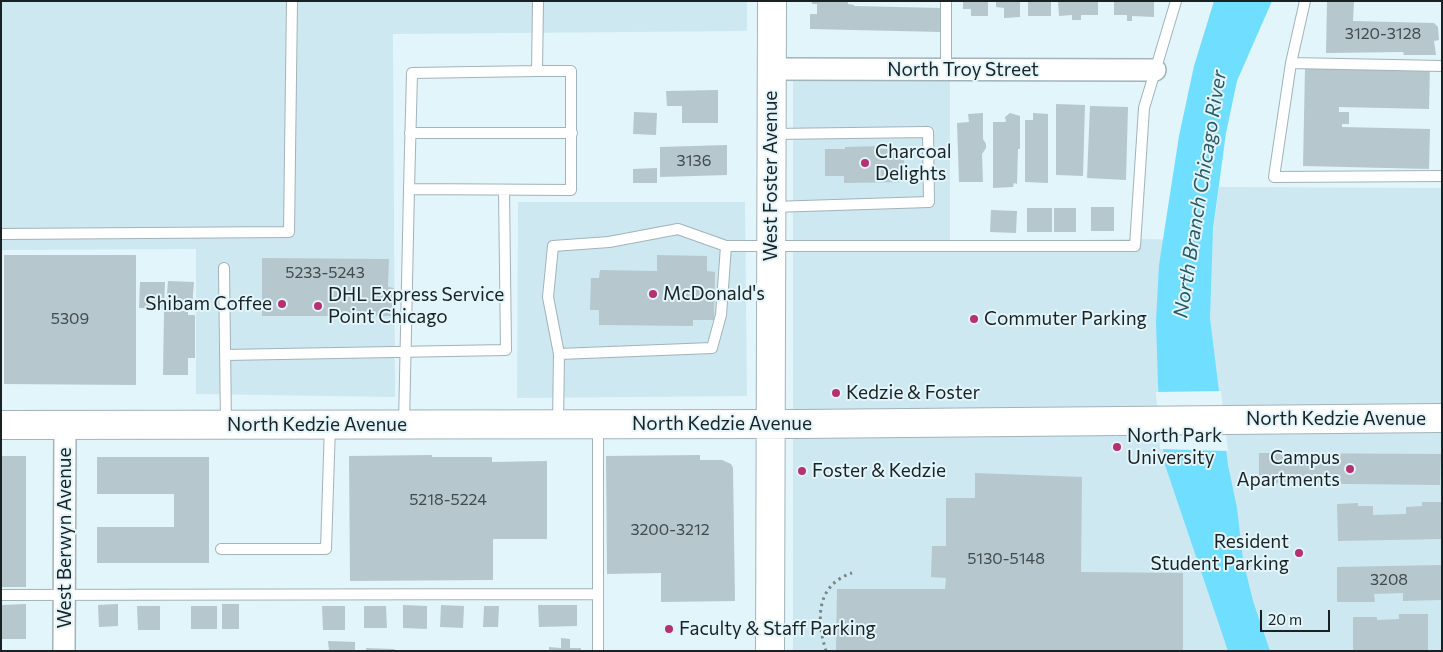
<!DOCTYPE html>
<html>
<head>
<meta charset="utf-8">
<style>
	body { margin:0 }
	#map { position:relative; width:1443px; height:652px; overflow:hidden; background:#e2f5fb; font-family:Commissioner,sans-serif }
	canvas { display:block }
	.frame { position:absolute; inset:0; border:2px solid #1a2123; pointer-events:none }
	.scale { position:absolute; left:1260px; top:610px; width:70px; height:22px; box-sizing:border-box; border:2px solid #1a2123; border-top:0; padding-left:6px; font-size:15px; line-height:18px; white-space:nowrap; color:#1a2123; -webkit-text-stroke:4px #e2f5fb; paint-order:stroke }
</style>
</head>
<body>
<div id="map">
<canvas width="1443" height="652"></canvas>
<div class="frame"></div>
<div class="scale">20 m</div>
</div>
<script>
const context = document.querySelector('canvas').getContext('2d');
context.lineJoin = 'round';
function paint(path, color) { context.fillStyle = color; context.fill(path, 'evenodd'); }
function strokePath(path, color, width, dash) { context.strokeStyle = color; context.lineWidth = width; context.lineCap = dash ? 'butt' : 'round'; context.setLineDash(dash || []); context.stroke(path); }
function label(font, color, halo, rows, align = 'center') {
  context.font = font + ' Commissioner,sans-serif'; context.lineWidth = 4; context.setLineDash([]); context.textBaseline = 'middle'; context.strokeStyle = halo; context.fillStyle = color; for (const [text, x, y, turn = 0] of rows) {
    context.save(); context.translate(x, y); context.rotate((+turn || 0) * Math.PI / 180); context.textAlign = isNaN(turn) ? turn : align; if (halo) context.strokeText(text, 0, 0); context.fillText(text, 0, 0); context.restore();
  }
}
const built = new Path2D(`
	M1,1H747V31L393,34L395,397L196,394V249L1,250Z
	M793,67L950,69V243L1132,239L1212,240L1219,187L1442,188V651H793Z
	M518,202H745L747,396L517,398Z`);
const water = new Path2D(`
	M1214,1H1272L1237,81L1226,133L1213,229L1210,318L1228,465L1237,508L1243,560L1253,601L1270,651H1228L1164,462L1158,385L1156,321L1159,265L1179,136L1194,66Z`);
const pier = new Path2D(`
	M1221,391L1228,451L1160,449L1156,392Z`);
const building = new Path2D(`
	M812,1H848V4L854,5V6L942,8L941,32L810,29V14H817V4H812Z
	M963,1H988V16H971V9H963Z
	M996,1H1020V17L1004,18V8L996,7Z
	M1028,1H1051V16H1028Z
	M1058,1H1098V15H1081V20H1072V15L1059,16Z
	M1114,1H1154V17L1132,16V21H1127V15H1114Z
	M1327,1H1354L1353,21L1434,23L1438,27L1439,40L1434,41L1436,55H1404L1403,52L1326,53Z
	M1418,66H1430L1429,109L1339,107V112H1349V124H1342V127L1430,129L1429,169L1303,166L1305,68L1418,71Z
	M718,90V123H682V106H667L666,91Z
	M1056,104L1085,105L1083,176L1056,175Z
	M1090,106L1128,107L1126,180L1087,178Z
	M634,112L657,113L656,135L633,134Z
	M983,113V139L986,144V148L982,154L983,182H959L957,123L969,122L968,114Z
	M1010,113L1020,116V149H1018L1017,184L1014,183L1013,187L993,188V122H1006L1005,117Z
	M1033,113L1048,114V183L1025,182V120H1033Z
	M727,145V175L660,177V147Z
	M881,146V149H904V182L844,183V176H825V149H845V147Z
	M657,168V183H633V169Z
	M1091,207H1114V231H1091Z
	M1027,208H1052V232H1027Z
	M1054,208H1076V232H1054Z
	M991,210L1017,211L1016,233L990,232Z
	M4,255H136V385L4,384Z
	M657,255L707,256V271L715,272L714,320H693V326L599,325V310H590L591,278H599L600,270L657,271Z
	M262,258L389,259L388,287L394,288V316H262Z
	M168,281L194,282L192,308L166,307Z
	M140,282H165L164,309L139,308Z
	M164,311H188V315H195V358H188V375H163Z
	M1259,453L1441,454L1440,485L1259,483Z
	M432,455V457H492V462L547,461V539H493V580L350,581L349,456Z
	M700,455V460H722L731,464L733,468L735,601L661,602V573L607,574L606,456Z
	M1,456H26V587H1Z
	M97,457H209V563H97V527H174V494H97Z
	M975,473L1082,477L1081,572L1183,573V651H836L837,589H945L946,578L931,577L932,546H946V498H975Z
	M1422,502H1441L1442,539L1338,541L1337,504L1358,503V506H1373V515L1406,514V507L1422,506Z
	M1441,565V600L1403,601V593L1374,594L1375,602H1337V567Z
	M26,604V639H1V605Z
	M118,604V626L99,627L98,605Z
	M222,604H239V629H222Z
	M403,605L427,606V629L403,628Z
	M441,605L464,606L463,628L440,627Z
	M538,605H577V626L539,627Z
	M137,606H160V630H138Z
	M191,606H217V629H191Z
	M322,606H345V630H323Z
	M364,606H386L387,628H364Z
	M484,606H499L498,627H483Z
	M1399,614H1428V651H1353V617H1377V620L1399,619Z
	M561,638L570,639V648H581V651H549V647L561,648Z
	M328,641L355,642V651H329Z
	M366,648L395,649L394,651H366Z`);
const path = new Path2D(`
	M826,651C816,619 816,585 852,573`);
const service = new Path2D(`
	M1291,63L1305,1
	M1442,66L1291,63L1274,177L1442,176
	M946,70V1
	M410,133H572
	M409,189L412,73L537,71L538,1
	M772,207L929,202L928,132L773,134
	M1,234L289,232L292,1
	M224,268L226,424
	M559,354L712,348L721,315L726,246
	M225,355L506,350L504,190
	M558,423L559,354L548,297L553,246L609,242L678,229L726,246H1135L1144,108L1176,1
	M404,424L409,189L571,190V71H537
	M221,549H326L330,425
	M1,595L598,594
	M598,651V425`);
const minor = new Path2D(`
	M772,69L1155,70
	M64,651L65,425`);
const secondary = new Path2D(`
	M1,425L801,424L1442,418
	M770,651L772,1`);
const markers = [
	[865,163,5,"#b73072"],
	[653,294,5,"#b73072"],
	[282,304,5,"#b73072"],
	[318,306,5,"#b73072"],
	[974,319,5,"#b73072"],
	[836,393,5,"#b73072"],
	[1117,447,5,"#b73072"],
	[1350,469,5,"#b73072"],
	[802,471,5,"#b73072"],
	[1299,553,5,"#b73072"],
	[669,629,5,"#b73072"]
];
const numberNames = [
	["3120-3128",1383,34],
	["3136",694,161],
	["5233-5243",325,273],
	["5309",70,319],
	["5218-5224",448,500],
	["3200-3212",670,530],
	["5130-5148",1006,559],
	["3208",1389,580]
];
const streetNames = [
	["North Troy Street",963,70],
	["West Foster Avenue",771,176,-90],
	["North Kedzie Avenue",1336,419],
	["North Kedzie Avenue",722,424],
	["North Kedzie Avenue",317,425],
	["West Berwyn Avenue",65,538,-90]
];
const poiNames = [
	["Charcoal",875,152],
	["Delights",875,174],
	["McDonald's",663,294],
	["DHL Express Service",328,295],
	["Point Chicago",328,317],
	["Shibam Coffee",272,304,"right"],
	["Commuter Parking",984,319],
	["Kedzie & Foster",846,393],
	["North Park",1127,436],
	["University",1127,458],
	["Campus",1340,458,"right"],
	["Apartments",1340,480,"right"],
	["Foster & Kedzie",812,471],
	["Resident",1289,542,"right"],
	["Student Parking",1289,564,"right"],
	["Faculty & Staff Parking",679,629]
];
const waterNames = [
	["North Branch Chicago River",1200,194,-81]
];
paint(built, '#cde8f1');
paint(water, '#70defe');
paint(pier, '#e2f5fb');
paint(building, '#b6c8cd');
strokePath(service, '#a2b3b9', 12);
strokePath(minor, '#a2b3b9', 24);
strokePath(secondary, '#a2b3b9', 30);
strokePath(path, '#788488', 3, [2.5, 4]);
strokePath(service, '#fff', 10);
strokePath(minor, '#fff', 21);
strokePath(secondary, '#fff', 28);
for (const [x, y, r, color] of markers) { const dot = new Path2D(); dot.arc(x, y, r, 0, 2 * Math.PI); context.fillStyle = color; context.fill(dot); strokePath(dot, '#e2f5fb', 2); }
label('16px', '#414b4e', null, numberNames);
label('19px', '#1a2123', '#e2f5fb', streetNames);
label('19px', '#1a2123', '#e2f5fb', poiNames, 'left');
label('italic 20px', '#2a5967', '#e2f5fb', waterNames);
</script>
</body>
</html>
